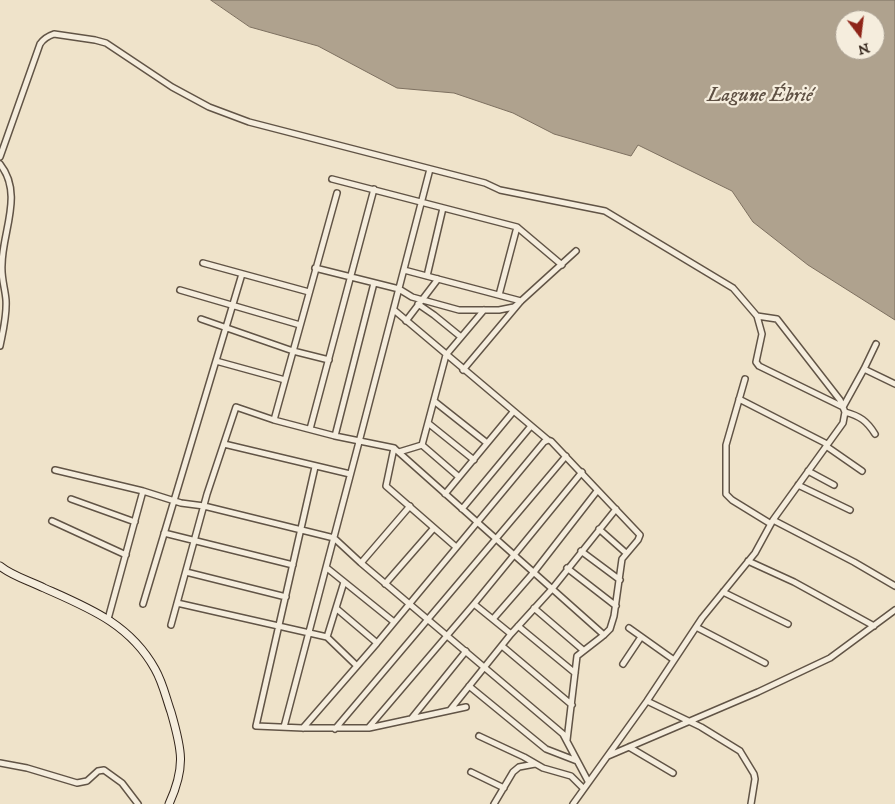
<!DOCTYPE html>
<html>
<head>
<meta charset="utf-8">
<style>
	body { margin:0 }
	#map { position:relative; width:895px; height:804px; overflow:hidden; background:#efe3ca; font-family:"IM FELL DW Pica",serif }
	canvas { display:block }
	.north { position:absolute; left:835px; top:10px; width:50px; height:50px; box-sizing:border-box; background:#f5eddd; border:1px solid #a79d8f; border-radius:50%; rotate:165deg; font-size:14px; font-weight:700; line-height:20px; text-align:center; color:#32241a }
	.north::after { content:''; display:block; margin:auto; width:18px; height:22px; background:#8f2418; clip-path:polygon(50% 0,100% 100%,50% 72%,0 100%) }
</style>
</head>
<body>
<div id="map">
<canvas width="895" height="804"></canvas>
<div class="north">N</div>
</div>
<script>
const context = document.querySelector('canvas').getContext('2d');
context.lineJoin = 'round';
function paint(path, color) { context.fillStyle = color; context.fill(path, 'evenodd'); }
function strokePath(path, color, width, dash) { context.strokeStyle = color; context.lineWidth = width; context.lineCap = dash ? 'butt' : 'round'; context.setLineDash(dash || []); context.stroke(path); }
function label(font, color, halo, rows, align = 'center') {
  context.font = font + ' "IM FELL DW Pica",serif'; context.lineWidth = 4.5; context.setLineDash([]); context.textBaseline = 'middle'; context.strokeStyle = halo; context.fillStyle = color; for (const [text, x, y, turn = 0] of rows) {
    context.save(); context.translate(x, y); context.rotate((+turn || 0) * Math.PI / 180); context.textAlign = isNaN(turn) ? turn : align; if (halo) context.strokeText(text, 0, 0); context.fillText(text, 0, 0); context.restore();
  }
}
const water = new Path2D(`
	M211,0H895V320L808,265L753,222L732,191L638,145L631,156L554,134L513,113L454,93L397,88L318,46L250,27ZM845,20H875V50H845Z`);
const street = new Path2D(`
	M0,157L40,44C44,38 48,36 54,34L95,40L106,43L172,87L209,107L249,122L485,183L500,190L605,211L733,288L757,316L762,334L756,362L759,366L843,407L864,369L876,344
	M0,164C24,194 2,232 2,265C1,277 5,288 6,300C7,316 3,331 0,346
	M332,179L517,227L562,265
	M203,263L309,292
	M315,268L399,289L412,297L459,310H499L514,307L519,303
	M404,270L521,301
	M427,276L443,208
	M180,290L300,325
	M499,295L517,227
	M418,304L434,315L461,337
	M394,310L548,440L551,441L640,535L638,540L622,559L614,616L610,629L604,635L577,656L567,740
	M201,319L293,351L329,360
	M406,321L438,279
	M216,361L285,380
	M864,369L895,384
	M463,370L521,301L576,251
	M745,379L726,445V494L732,500L771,524
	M739,399L827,444
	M434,401L487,443
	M845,412C860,416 867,421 875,434
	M274,420L337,193
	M428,423L474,460
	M310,429L374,189
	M335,436L374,283
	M224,444L350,474
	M422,445L459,477
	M826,446L862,471
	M394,448L386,486L456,547
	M399,452L422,445L446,355L484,310
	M315,467L256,726L303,728H369L466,707
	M55,470L143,491L181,503L204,506L334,538L361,563L563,734L588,781
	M808,471L834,485
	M798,485L850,510
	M445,494L513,412
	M71,499L135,522
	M462,509L531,426
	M773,520L854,562L895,586
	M52,521L126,555
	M599,529L626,553
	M164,533L293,565
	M581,551L620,580
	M748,561L794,582L874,626
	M361,563L410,506
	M327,568L394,622
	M567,568L616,606
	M186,572L286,597
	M385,584L433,529
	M723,592L788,624
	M177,603L327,637L357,666
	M143,604L242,274
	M474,604L511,634
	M534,608L583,650
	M337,609L377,643
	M108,619L143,491
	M493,619L534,572L597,491
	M171,625L207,494L236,407L274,420L335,436L394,448L604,635
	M518,626L575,673
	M696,627L765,663
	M629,628L674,660
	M327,637L344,582
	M502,646L572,705
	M623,664L641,637
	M469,686L546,749L577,761
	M647,701L701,727L740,751L754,774L755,779L751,804
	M450,710L511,634L552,589L616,509
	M411,719L466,651
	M284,727L359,442L430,169
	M369,727L474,604L582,472
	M303,728L377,643L544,442L548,440
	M335,729L566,456
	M479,736L524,757L543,768L571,776L583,788
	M629,747L673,773
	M608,756L758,692L830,658L895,610
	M0,763L27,768L77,783L87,781L98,771L104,770L122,783L138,804
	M471,772L504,788
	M494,804L513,772L519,767L535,764
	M573,804L647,701L702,618L755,553L773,520L843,423L845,412L840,400L777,319L757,316`);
const secondary = new Path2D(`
	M0,566C12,576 30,581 44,588C89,608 130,624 155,669C163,683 166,698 171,712C182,750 186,767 169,804`);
const waterNames = [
	["Lagune Ébrié",760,97]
];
paint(water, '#afa28e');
strokePath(water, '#7d7060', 1);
strokePath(street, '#615446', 8);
strokePath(secondary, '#32241a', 9);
strokePath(street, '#f5eddd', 5);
strokePath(secondary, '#f5eddd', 7);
label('italic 20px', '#5e5043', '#f5eddd', waterNames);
</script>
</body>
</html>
